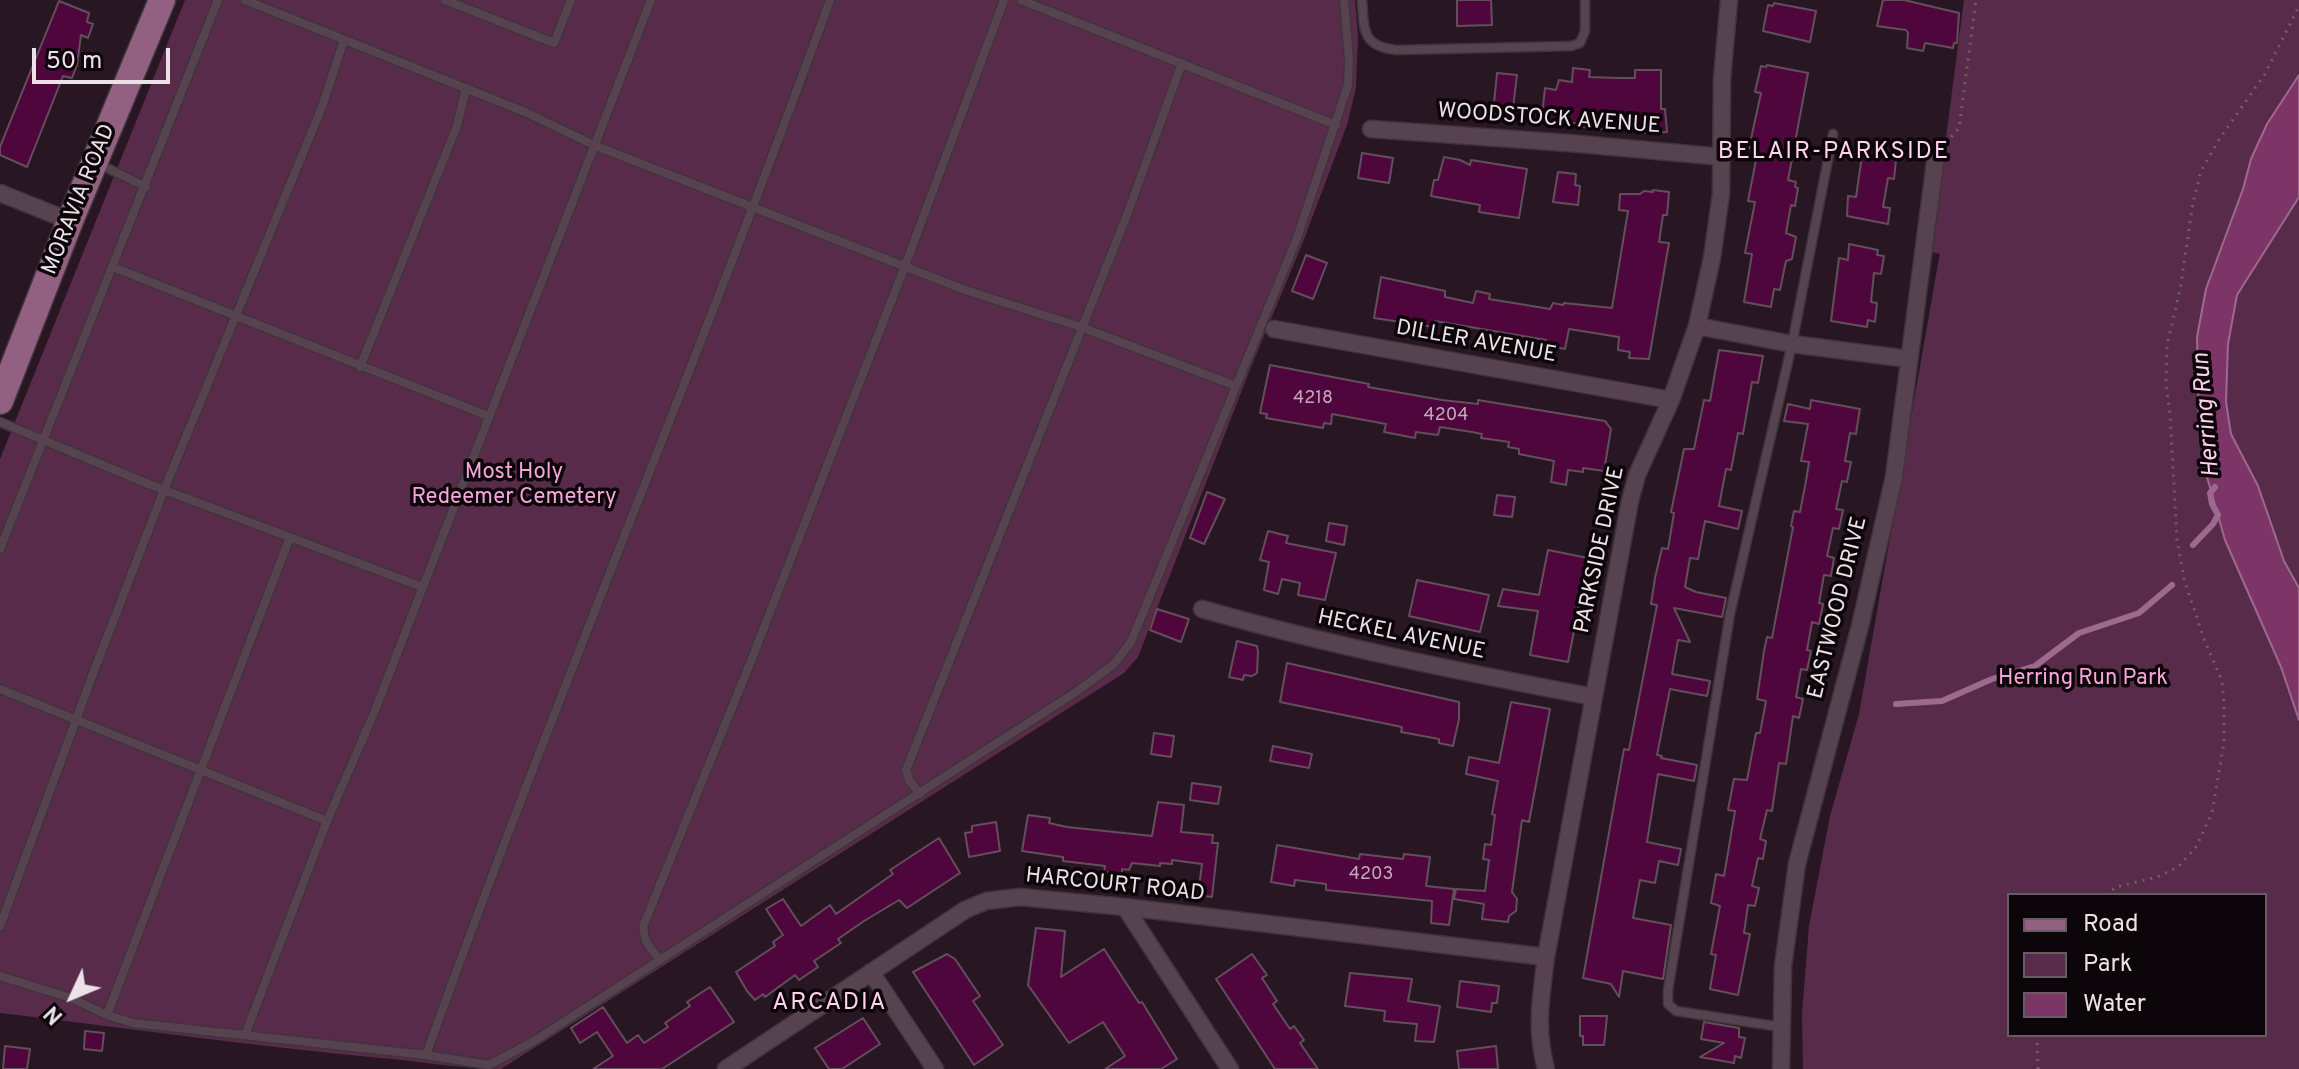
<!DOCTYPE html>
<html>
<head>
<meta charset="utf-8">
<style>
	body { margin:0 }
	#map { position:relative; width:2299px; height:1069px; overflow:hidden; background:#281722; font-family:Overpass,sans-serif }
	canvas { display:block }
	.legend { position:absolute; left:2007px; top:893px; width:260px; height:144px; box-sizing:border-box; background:#0c0509; border:2px solid #665d62; margin:0; padding:10px 14px; list-style:none; font-size:24px; color:#ece1e8 }
	.legend li { display:flex; align-items:center; gap:16px; height:40px }
	.legend b { width:40px; border:2px solid #665d62 }
	.north { position:absolute; left:32px; top:957px; width:80px; height:80px; -webkit-text-stroke:6px #0c0509; paint-order:stroke; rotate:226deg; font-size:22px; font-weight:700; line-height:32px; text-align:center; color:#ece1e8 }
	.north::after { content:''; display:block; margin:auto; width:28px; height:36px; background:#ece1e8; clip-path:polygon(50% 0,100% 100%,50% 72%,0 100%) }
	.scale { position:absolute; left:32px; top:48px; width:138px; height:36px; box-sizing:border-box; border:4px solid #ece1e8; border-top:0; padding-left:10px; font-size:24px; line-height:28px; white-space:nowrap; color:#ece1e8; -webkit-text-stroke:6px #0c0509; paint-order:stroke }
</style>
</head>
<body>
<div id="map">
<canvas width="2299" height="1069"></canvas>
<ul class="legend">
<li><b style="height:10px;background:#926080"></b>Road</li>
<li><b style="height:22px;background:#582b4a"></b>Park</li>
<li><b style="height:22px;background:#7d3567"></b>Water</li>
</ul>
<div class="north">N</div>
<div class="scale">50 m</div>
</div>
<script>
const context = document.querySelector('canvas').getContext('2d');
context.lineJoin = 'round';
function paint(path, color) { context.fillStyle = color; context.fill(path, 'evenodd'); }
function strokePath(path, color, width, dash) { context.strokeStyle = color; context.lineWidth = width; context.lineCap = dash ? 'butt' : 'round'; context.setLineDash(dash || []); context.stroke(path); }
function label(font, color, halo, rows, align = 'center') {
  context.font = font + ' Overpass,sans-serif'; context.lineWidth = 7; context.setLineDash([]); context.textBaseline = 'middle'; context.strokeStyle = halo; context.fillStyle = color; for (const [text, x, y, turn = 0] of rows) {
    context.save(); context.translate(x, y); context.rotate((+turn || 0) * Math.PI / 180); context.textAlign = isNaN(turn) ? turn : align; if (halo) context.strokeText(text, 0, 0); context.fillText(text, 0, 0); context.restore();
  }
}
const green = new Path2D(`
	M185,0H1355L1358,36L1356,88L1347,125L1303,242L1251,367L1138,657L1124,673L501,1069C460,1069 421,1061 380,1058C253,1046 127,1028 0,1013V459Z
	M1964,0H2299V1069H1803L1802,1014L1809,926L1830,816L1859,714L1939,258L1940,254L1931,252ZM2009,895H2265V1035H2009Z`);
const water = new Path2D(`
	M2299,75V197L2237,295L2228,344L2226,402L2231,434L2258,486L2284,561L2299,588V720L2281,667L2225,540L2207,477L2199,428L2197,337L2206,289L2243,189L2251,159L2267,124Z`);
const stream = new Path2D(`
	M2193,545L2213,524L2218,515L2212,504L2210,493L2215,487
	M1896,704L1942,701L1992,679L2035,666L2079,633L2139,613L2172,585`);
const building = new Path2D(`
	M1457,0H1491L1492,25L1457,26Z
	M1883,0H1904L1959,13L1957,43H1954L1953,48L1925,43L1923,51L1907,48L1908,33L1906,30L1877,26Z
	M59,1L89,13L87,22L93,24L88,38L81,35L77,65L72,78L63,76L27,167L0,155V147Z
	M1774,3L1816,11L1810,42L1763,31L1768,5L1773,6Z
	M1767,65L1808,73L1788,180L1796,182L1795,187L1798,188L1795,206L1791,205L1786,233L1796,237L1792,259L1786,261L1780,290L1774,289L1771,307L1744,302L1752,254L1745,253L1755,202L1748,201L1758,150L1749,148L1761,93L1755,92L1761,66L1766,67Z
	M1573,68L1590,70L1589,77L1619,78H1635V70H1661V109H1665L1667,132L1644,133L1636,128L1599,129L1583,127V124L1545,120V115H1542L1545,88L1556,90L1559,80L1572,82Z
	M1497,73L1517,75L1512,116L1493,114Z
	M1863,149L1892,153L1890,159L1896,160L1894,179L1888,178L1883,207L1890,208L1888,224L1847,216L1848,196L1856,197Z
	M1362,153L1393,158L1389,183L1358,178Z
	M1444,157L1460,160L1470,165L1471,160L1527,169L1519,218L1479,212L1480,205L1431,196L1434,180H1438Z
	M1558,172L1576,174L1575,185L1580,186L1578,205L1553,202Z
	M1653,190L1669,192L1667,215H1663L1659,242L1669,243L1649,359L1629,358L1630,352L1618,350L1619,337L1569,329L1565,349L1545,345L1546,340L1435,321L1434,327L1374,318L1381,277L1445,291V297L1473,303L1476,291L1490,294L1489,299L1550,309L1553,303L1563,305L1564,303L1612,308L1628,211L1619,210L1620,194H1640L1644,191L1653,192Z
	M1849,244L1878,250L1877,255L1884,256L1881,274L1874,273L1871,302L1877,303L1875,322L1868,320L1867,327L1831,321L1839,258L1848,260Z
	M1306,255L1327,263L1313,299L1292,291Z
	M1719,350L1763,356L1758,383L1752,382L1743,434L1738,433L1731,470L1726,469L1719,506L1742,511L1738,529L1705,521L1698,559L1690,558L1685,587L1696,592L1726,598L1722,617L1674,608L1690,642L1678,640L1672,674L1710,681L1707,696L1670,689L1657,755L1662,756L1661,758L1697,765L1694,781L1658,774L1647,842L1681,849L1678,865L1659,861L1655,883L1640,880L1633,918L1671,925L1663,979L1623,971L1619,997L1611,984L1583,978L1624,749L1629,750L1657,605L1651,604L1655,578L1662,548L1668,549L1674,513L1671,512L1684,449H1694L1704,400L1710,401Z
	M1270,365L1369,384L1368,387L1442,400L1478,404V400L1605,421L1611,429L1604,471L1583,468V472L1568,470L1566,485L1551,482L1554,461L1519,454V449L1508,447L1509,442L1481,438L1482,434L1472,432L1440,427L1438,435L1416,432L1415,438L1384,432L1386,424L1332,414L1331,424L1324,423L1323,428L1266,418L1267,414L1260,413Z
	M1811,400L1860,409L1859,414L1856,434L1850,433L1845,461L1851,462L1847,482L1842,481L1836,509L1843,510L1839,529L1833,528L1827,556L1834,558L1831,576L1824,575L1819,603L1823,604L1819,624L1812,622L1807,650L1811,651L1807,670L1801,669L1796,697L1803,699L1799,718L1793,716L1786,764L1779,763L1772,811L1767,810L1760,839L1766,841L1763,859L1758,858L1752,886L1759,888L1755,906L1748,905L1744,933L1750,934L1738,995L1710,989L1716,955L1711,954L1720,906L1711,903L1716,874L1724,876L1735,811L1728,810L1734,779L1747,780L1756,733H1760L1766,701L1757,699L1764,651L1767,637L1772,638L1793,527L1791,526L1794,511L1800,512L1806,481L1809,462L1801,461L1808,424L1784,421L1788,404L1810,409Z
	M1207,492L1225,499L1204,544L1190,538Z
	M1497,495L1515,497L1512,517L1494,515Z
	M1329,523L1347,526L1344,545L1326,541Z
	M1268,531L1288,536L1286,543L1336,553L1325,600L1298,595L1300,583L1282,579L1278,594L1264,590L1269,562L1260,560Z
	M1548,550L1588,558L1568,662L1530,655L1538,611L1498,606L1503,589L1539,595Z
	M1417,580L1489,595L1480,632L1409,616Z
	M1157,609L1189,619L1181,642L1150,630Z
	M1237,641L1257,646L1258,651L1257,673L1252,676L1244,675L1243,680L1229,677Z
	M1287,663L1459,702V719L1453,746L1439,743V739L1401,732L1402,727L1280,702Z
	M1511,702L1550,709L1529,822L1522,820L1512,892L1517,899L1516,911L1509,916L1508,922L1482,919L1484,904L1454,899L1456,889L1485,891L1489,860L1483,859L1485,844L1491,845L1495,815L1492,814L1498,781L1466,774L1469,757L1499,763Z
	M1154,733L1174,736L1171,757L1151,754Z
	M1273,746L1312,754L1309,768L1270,761Z
	M1192,783L1221,787L1218,804L1190,800Z
	M1158,802L1184,805L1181,832L1213,835L1212,843H1218L1212,897L1198,895L1202,864L1172,860V864L1160,863V866L1132,863L1129,870L1122,869V874L1104,872L1105,866L1063,861V857L1022,851L1028,815L1050,818L1049,823L1067,827L1152,836Z
	M996,822L1000,851L969,857L965,833L972,832V826Z
	M939,838L960,873L907,908L899,900L864,921L838,939L841,943L814,961L818,967L799,980L795,975L765,997L763,994L755,1000L747,991L736,972L775,946L773,942L783,935L766,909L783,899L801,926L830,905L836,914L893,874L890,870Z
	M1277,845L1359,859L1360,854L1403,859L1404,854L1430,857L1426,886L1454,889L1449,925L1431,923L1432,901L1326,890V884L1295,880L1294,886L1271,882Z
	M1036,928L1065,931L1061,977L1104,949L1139,1003L1142,1002L1177,1059L1161,1069H1105L1125,1056L1103,1022L1069,1043L1028,985Z
	M947,954L955,959L980,996L973,1001L1003,1045L974,1065L913,972Z
	M1252,954L1267,975L1262,978L1277,1001L1273,1004L1290,1029L1294,1026L1304,1040L1300,1043L1318,1069H1275L1216,979Z
	M1350,973L1412,979L1408,1001L1440,1006L1434,1042L1415,1041L1417,1024L1384,1021L1385,1011L1345,1006Z
	M1460,981L1499,986L1497,1003H1492L1491,1012L1457,1007Z
	M710,987L734,1022L662,1069H593L613,1056L597,1032L580,1043L571,1028L603,1007L627,1043L638,1035L644,1043L668,1027L665,1023L690,1006L687,1002Z
	M1580,1016H1607L1604,1045H1583V1036H1580Z
	M863,1018L880,1044L842,1069H829L815,1048Z
	M1704,1022L1739,1028V1037L1745,1038L1741,1058L1735,1056L1734,1063L1700,1057L1724,1043L1701,1039Z
	M85,1031L104,1033L102,1051L84,1049Z
	M5,1046L30,1049L27,1069H3Z
	M1496,1046L1498,1069H1459L1457,1051Z`);
const path = new Path2D(`
	M1946,143L1959,128L1976,0
	M2106,895L2116,887L2157,877L2178,867L2196,847L2212,813L2224,742V704L2222,681L2204,639L2184,579L2177,540L2170,414L2166,384L2167,345L2180,290L2193,203L2201,171L2220,138L2265,74L2299,6
	M2037,1035L2038,1069`);
const lane = new Path2D(`
	M245,0L525,112L596,146L965,290L1081,327L1236,386
	M445,0L554,43L571,0
	M1021,0L1336,125
	M1362,0C1364,30 1362,46 1396,50L1571,46L1580,43L1585,31V0
	M97,163L146,187
	M113,267L488,416
	M360,367L457,126L466,88
	M0,422L146,483L422,587
	M0,549L218,0
	M0,689L327,821
	M920,794L909,780L906,770L1127,215L1182,63
	M0,926L94,671L164,490L322,107L344,40
	M659,959C650,948 641,938 644,924L751,661L905,266L1004,0
	M0,976L71,998L107,1015L133,1023L426,1055L489,1065L534,1041L1076,692L1114,664L1131,642L1297,238L1348,85L1349,59L1344,0
	M107,1015L290,537
	M1781,1027L1676,1011L1668,1004V990L1730,614L1792,344L1833,134
	M245,1035L327,821L374,713L651,0
	M426,1055C553,701 702,354 830,0`);
const street = new Path2D(`
	M1371,129L1569,143L1723,157
	M0,193L70,221
	M1697,326L1792,344L1909,359
	M1274,329L1671,400
	M1202,609C1331,646 1462,672 1594,697
	M1125,907L1230,1069
	M871,972L935,1069
	M726,1069L965,910L986,901L1020,897L1125,907L1546,957
	M1546,1069C1535,1028 1541,998 1546,957L1630,501L1637,475L1671,400L1697,326L1712,258L1721,194L1722,79L1729,0
	M1781,1069L1783,966L1797,864L1860,626L1894,477L1936,155`);
const primary = new Path2D(`
	M0,401L70,221L162,0`);
const numberNames = [
	["4218",1313,399],
	["4204",1446,416],
	["4203",1371,875]
];
const streetNames = [
	["WOODSTOCK AVENUE",1549,120,4],
	["MORAVIA ROAD",80,200,-68],
	["DILLER AVENUE",1476,343,10],
	["PARKSIDE DRIVE",1601,550,-78],
	["EASTWOOD DRIVE",1839,608,-76],
	["HECKEL AVENUE",1401,636,12],
	["HARCOURT ROAD",1115,886,6]
];
const parkNames = [
	["Most Holy",514,474],
	["Redeemer Cemetery",514,499],
	["Herring Run Park",2083,680]
];
const neighbourhoodNames = [
	["BELAIR-PARKSIDE",1834,153],
	["ARCADIA",830,1004]
];
const waterNames = [
	["Herring Run",2208,415,-95]
];
paint(green, '#582b4a');
paint(water, '#7d3567');
strokePath(water, '#9e698e', 2);
strokePath(stream, '#9e698e', 6);
paint(building, '#4f063d');
strokePath(building, '#624f5b', 2);
strokePath(lane, '#40343c', 11);
strokePath(street, '#40343c', 19);
strokePath(primary, '#40343c', 29);
strokePath(path, '#6e5f68', 3, [2, 6]);
strokePath(lane, '#56434f', 8);
strokePath(street, '#56434f', 16);
strokePath(primary, '#926080', 26);
label('18px', '#c5aabd', null, numberNames);
label('22px', '#ece1e8', '#0c0509', streetNames);
label('22px', '#f8a5db', '#0c0509', parkNames);
context.letterSpacing = '2px';
label('24px', '#ffd3ee', '#0c0509', neighbourhoodNames);
context.letterSpacing = '0px';
label('italic 24px', '#fcd1eb', '#0c0509', waterNames);
</script>
</body>
</html>
